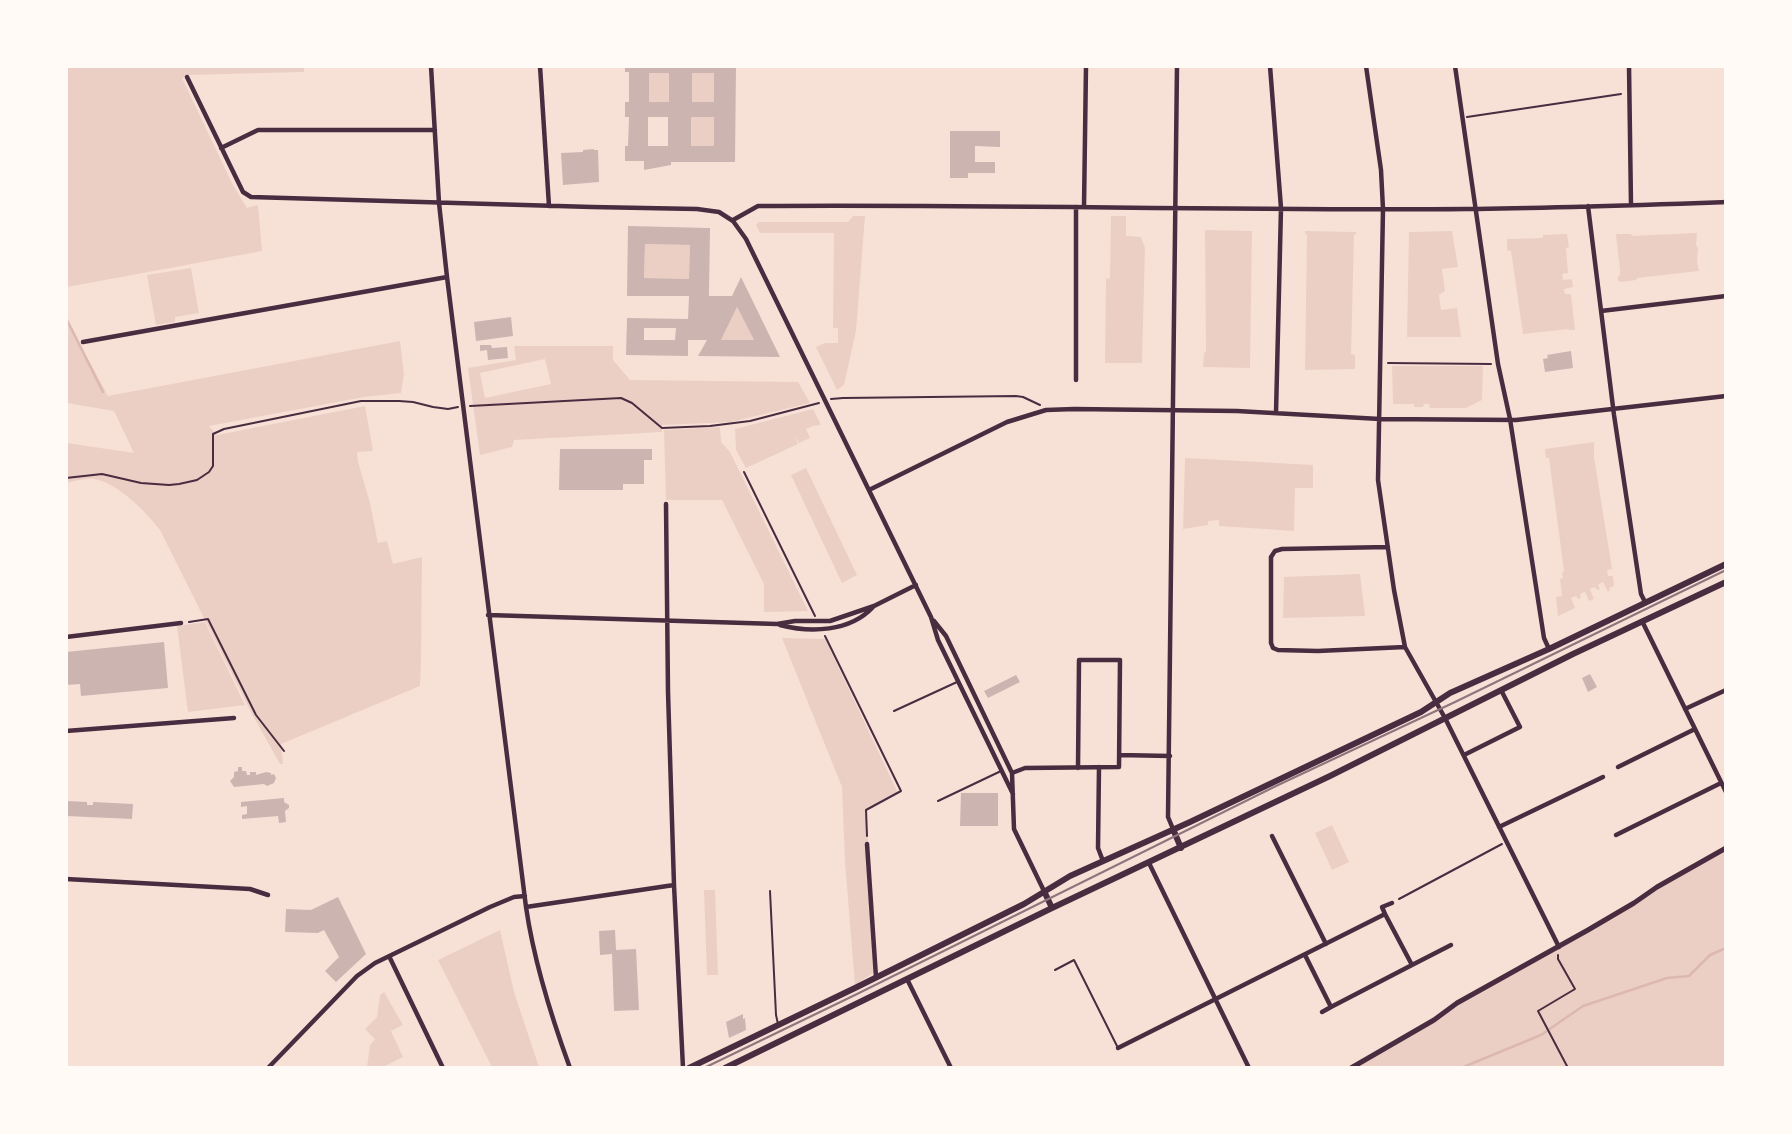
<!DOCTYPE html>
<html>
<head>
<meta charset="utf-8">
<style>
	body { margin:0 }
	#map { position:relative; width:1792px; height:1134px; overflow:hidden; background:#f7e1d7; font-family:Merriweather,serif }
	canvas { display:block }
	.frame { position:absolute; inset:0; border:68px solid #fffaf5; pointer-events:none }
</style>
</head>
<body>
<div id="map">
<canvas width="1792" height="1134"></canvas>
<div class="frame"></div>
</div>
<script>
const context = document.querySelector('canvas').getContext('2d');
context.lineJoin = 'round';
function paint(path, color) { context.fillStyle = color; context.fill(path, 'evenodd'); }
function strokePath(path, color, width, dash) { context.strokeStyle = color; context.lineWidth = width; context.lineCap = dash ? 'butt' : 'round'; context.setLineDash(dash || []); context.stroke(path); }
const green = new Path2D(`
	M67,67H304V72L188,75L182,78L233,185L247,208L258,205L262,251L67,287Z
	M649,73H669V102H649Z
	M692,73H714V102H692Z
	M691,117H714V146H691Z
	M853,216H865L856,331L844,385L837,390L816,347L825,343H838V328H833L834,233H760L756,225L759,222H848Z
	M1111,216H1126V236L1141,237L1145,248L1142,363H1105L1106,279L1110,278Z
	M1205,230L1252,231L1250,368L1203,367L1204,353L1206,352Z
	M1305,231L1356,232V234L1354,235L1351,354L1355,355V369L1305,370L1307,235L1305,234Z
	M1452,231L1458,267L1442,269L1445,291L1439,295L1441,310L1457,308L1461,337H1407L1409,232Z
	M1697,233L1696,245L1698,248L1697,262L1699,271L1637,278L1636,280L1621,282L1618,281V276L1620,275V270L1616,234H1631L1632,236Z
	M1567,234L1569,247L1566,248L1568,273L1562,274L1563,280L1572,279L1573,287L1564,289L1565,294H1571L1575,330H1569L1568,329L1523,334L1511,251L1507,250V239L1543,238V235Z
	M645,244L690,245L689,279L644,278Z
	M191,268L199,313L175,317V322L156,325L147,275Z
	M737,307L754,340H721Z
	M66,318L108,396L400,341L404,374L401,393L364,397L209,426L217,435L365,406L373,451L357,452L358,462L370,503L378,543L387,541L393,564L422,557L421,660L420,686L281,744L283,764H280L252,714L160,530C145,511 118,483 94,479C86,478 75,481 67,483V443L134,453L114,411L67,403Z
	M514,346H613V360L630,380L798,382L810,403L731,422L662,425V432L514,440L512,447L480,455L468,368L516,360ZM545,359L551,384L485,398L480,373Z
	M1392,366H1483L1482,400L1466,408H1430L1429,404H1424L1423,407H1414V404H1393Z
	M813,409L821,425L813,426L806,429L810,438L799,443L795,436L798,444L746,468L736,450L735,429Z
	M720,427L721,442L730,452L808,611L764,612V584L722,500H666L664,430Z
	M1594,442V457L1612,569L1607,570L1608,576H1613L1614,586L1609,588L1610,590L1608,592L1603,582L1598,585L1600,589L1597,590L1595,587L1590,589L1594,599L1589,601L1585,592L1580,594L1581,598L1578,599L1576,596L1571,598L1575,608L1558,616L1556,597L1562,596L1560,579L1563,578L1562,572L1564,571L1549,458H1546L1545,449Z
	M1185,458L1313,465V488H1295L1294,531L1219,526V520L1208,521V525L1183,529Z
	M806,468L857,575L842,583L791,475Z
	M1360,574L1365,616L1283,618L1284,577Z
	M205,622L245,705L188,712L177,626Z
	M782,638L825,639L898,793L866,810L876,971L855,985L845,862L842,787Z
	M1332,825L1349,862L1332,870L1315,833Z
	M1725,848V1067L1351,1068L1434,1020L1457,1003Z
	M704,890H715L718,975H707Z
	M500,930L514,992L539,1067H492L438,960Z
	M384,992L403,1025L391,1031L403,1057L383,1067H367L370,1045L375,1039L365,1029L377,1017L380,995Z`);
const stream = new Path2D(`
	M66,318L103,392
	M1461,1068L1541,1035L1583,1006L1667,978L1689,976L1710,955L1726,948`);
const building = new Path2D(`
	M625,66H736L735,162H671V165L644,170V161H625V146H628L629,117H625V102H629V72H625ZM649,73H669V102H649ZM692,73H714V102H692ZM648,117H668V146H648ZM691,117H714V146H691Z
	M950,131H1000V147L975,146V162H995V173H968V178H950Z
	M594,149V150H598L599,182L563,185L561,153L583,152V150Z
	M628,226L710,228L709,296H732L741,277L780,357L698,356L707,340H688V356L626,355L627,318L688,319L689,296H627ZM645,244L690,245L689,279L644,278ZM737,307L754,340H721ZM644,328H676L675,340H644Z
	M511,317L513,336L476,341L474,322Z
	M480,345H491L492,348L507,347L508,358L488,360L487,350L480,351Z
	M1571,351L1573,368L1545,372L1543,359L1548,358L1547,355Z
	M560,449H652V460H644V484H623V490H559Z
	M164,642L168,688L81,696L80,684L66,685V652Z
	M1590,674L1597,687L1588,692L1582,678Z
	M1016,675L1020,682L988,698L984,691Z
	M238,767H242V771H246L247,775H250V772H256V775L266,772L271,773V775L274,774L276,778L274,783L267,786L264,784L234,787L230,781L234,777V772L238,771Z
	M961,793H998V826H960Z
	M284,798V802L289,805V808L285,811L286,822L279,823L278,816L242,819V815L247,814V806L241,807V802Z
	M66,801L87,802V805H93V802L133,804L132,819L66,816Z
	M338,897L366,954L336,982L325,971L339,957L324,930L318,933L285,932L286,909L311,910Z
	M615,930L616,950L636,949L639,1010L614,1011L612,954L600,955L599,931Z
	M743,1014V1019L745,1018L746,1030L729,1038L726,1022Z`);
const path = new Path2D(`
	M1467,117L1621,94
	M1388,363L1491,364
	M831,399L843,398L1016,396L1023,397L1040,405
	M470,406L621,398L632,403L662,428L710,426L750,421L819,403
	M744,472L815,616
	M66,478L102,474L141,483L169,485L179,484L197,480L209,472L213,466V434L224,429L361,401H399L413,402L433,407L448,409L458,407
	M189,622L208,619L256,715L284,751
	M825,636L901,791L866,810L867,836
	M1399,899L1502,844
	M1558,955V959L1575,989L1538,1011L1568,1068`);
const service = new Path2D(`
	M894,711L957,682
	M938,801L1001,771
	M770,891L776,1015L778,1024
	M1055,970L1074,960L1118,1048`);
const minor = new Path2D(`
	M431,66L439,203L447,277L526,907C534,962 551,1016 570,1068
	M540,66L549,206
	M1270,66L1281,208L1276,413
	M1366,66L1381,170L1383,209L1378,480L1394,590L1405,647L1445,718L1559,947
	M1455,66L1498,364L1510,419L1544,638L1549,649
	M1629,66L1631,205
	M187,77L243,192L251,197L592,207L697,209L719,212L733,221L746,239L931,617L938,640L1013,794
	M221,148L258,130H435
	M1588,206L1614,415L1641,594L1645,602
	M1076,207V380
	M1084,207L1086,66
	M733,220L758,206C994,204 1230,211 1466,209C1553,208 1639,205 1726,202
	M1601,311L1726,296
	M83,342L447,277
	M869,490L1007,422L1046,410L1074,409L1237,411L1380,419L1516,420L1726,396
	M666,504L668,692L674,885L683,1068
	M1388,547L1282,549L1275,551L1271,557V643L1273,648L1278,650L1318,651L1405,647
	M488,615L777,624L795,621H830L874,606L916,585
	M934,621L946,636L1012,773L1014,829L1044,891
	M1642,621L1726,792
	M780,625C810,633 850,632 873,607
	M66,637L181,623
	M1685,709L1726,690
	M66,731L234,718
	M1119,755L1170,756
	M1464,755L1520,727L1501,690
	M1099,767L1098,848L1103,861
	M1618,767L1695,729
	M1012,773L1025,768L1119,767L1120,660H1079L1078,768
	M1499,827L1603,777
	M1173,829L1168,817L1177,66
	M1616,835L1721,783
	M1272,836L1326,944
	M867,844L876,977
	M1149,863L1249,1068
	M66,879L250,889L268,895
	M526,907L674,885
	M1305,955L1331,1007L1412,965L1385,914
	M389,956L443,1068
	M1412,965L1451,945
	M907,979L951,1068
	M1322,1012L1331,1007
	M1118,1048L1385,914L1382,907L1392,903
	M268,1068L357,976L375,963L490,907L514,897L525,896`);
const tertiary = new Path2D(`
	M1351,1068L1434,1020L1457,1003L1588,930L1634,903L1657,887L1726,848`);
const secondary = new Path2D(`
	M1173,829L1181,848
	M1044,891L1052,908
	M689,1068L855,988L1024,904L1070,876L1190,822L1421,712L1450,693L1549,649L1726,564
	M725,1068L1052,908L1330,776L1573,654L1726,582`);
const tram = new Path2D(`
	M704,1068L855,995L1276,786L1455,702L1726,570`);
paint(green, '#ebcfc5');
strokePath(stream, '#dcb8b0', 2.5);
paint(building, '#ccb4b1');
strokePath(path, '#4a2c40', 2);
strokePath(service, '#4a2c40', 2);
strokePath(minor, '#4a2c40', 4.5);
strokePath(tertiary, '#4a2c40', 5);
strokePath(secondary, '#4a2c40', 6);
strokePath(tram, '#8f747c', 2);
</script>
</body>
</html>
